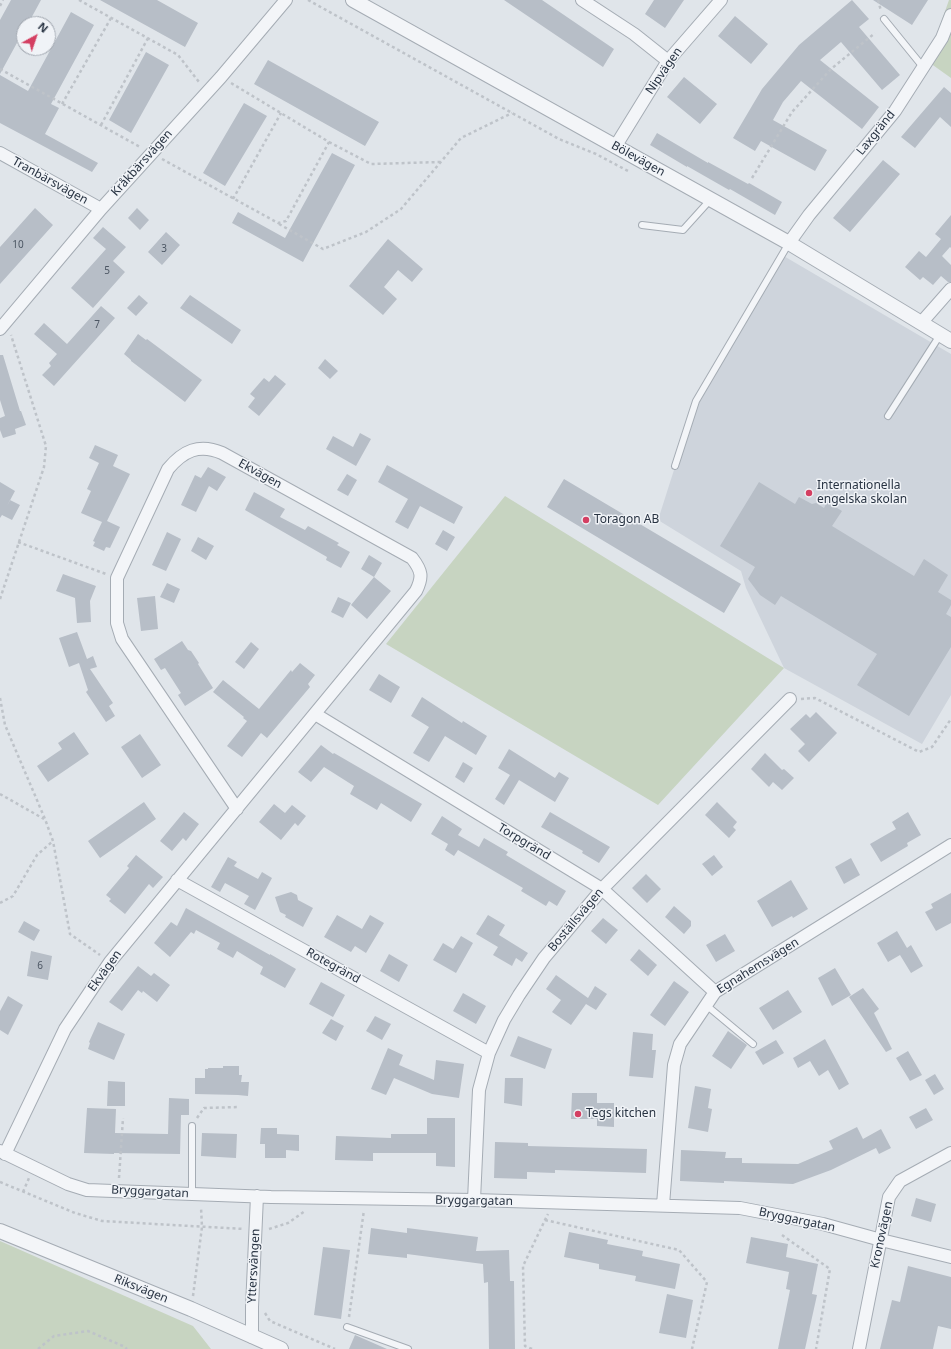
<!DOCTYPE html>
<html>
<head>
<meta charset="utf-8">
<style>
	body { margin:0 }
	#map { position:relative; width:951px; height:1349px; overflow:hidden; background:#e0e5ea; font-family:"Noto Sans",sans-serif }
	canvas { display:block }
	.north { position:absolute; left:16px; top:16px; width:40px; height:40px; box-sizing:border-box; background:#f0f3f7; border:1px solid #a0a6af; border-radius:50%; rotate:40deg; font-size:11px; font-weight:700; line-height:16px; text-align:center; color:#283342 }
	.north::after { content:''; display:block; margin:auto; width:14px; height:18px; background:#d43f62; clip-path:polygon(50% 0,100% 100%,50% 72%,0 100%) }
</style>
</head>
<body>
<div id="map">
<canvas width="951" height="1349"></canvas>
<div class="north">N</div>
</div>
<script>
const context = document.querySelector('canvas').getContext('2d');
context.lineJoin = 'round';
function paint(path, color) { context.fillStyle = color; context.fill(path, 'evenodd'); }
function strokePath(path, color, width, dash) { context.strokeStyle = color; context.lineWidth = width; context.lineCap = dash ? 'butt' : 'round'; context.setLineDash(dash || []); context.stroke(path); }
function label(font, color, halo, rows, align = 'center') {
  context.font = font + ' "Noto Sans",sans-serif'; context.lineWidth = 3; context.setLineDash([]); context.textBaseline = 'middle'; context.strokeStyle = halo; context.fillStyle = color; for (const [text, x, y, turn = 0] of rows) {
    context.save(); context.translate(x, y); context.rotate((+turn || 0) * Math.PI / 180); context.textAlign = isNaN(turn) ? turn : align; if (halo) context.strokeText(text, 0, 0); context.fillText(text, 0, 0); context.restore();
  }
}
const built = new Path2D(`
	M782,255L951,354V695L922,744L784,668L746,588L741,571L658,520L696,401Z`);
const green = new Path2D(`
	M949,0H951V78L923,58L937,34Z
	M505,496L784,668L658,805L386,644Z
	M0,1241L193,1326L211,1349H0Z`);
const building = new Path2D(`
	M11,0H41L28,24H24V30L0,74V20Z
	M100,0H157L198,23L185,47Z
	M504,0H542L614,49L603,67Z
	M654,0H684L665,28L645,14Z
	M852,0L869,19L859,27L900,75L882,90L841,42L820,60L879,107L862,129L801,81L783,102L773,120L827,150L815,171L761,141L755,151L733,138L762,89L799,45Z
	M873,0H928L912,25Z
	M71,12L94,25L51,104L59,108L45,134L98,163L92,172L0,123V75L28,91Z
	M735,16L768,44L751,64L718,36Z
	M146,52L169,65L131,133L109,120Z
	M268,60L379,122L365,146L254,84Z
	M684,77L717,104L700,124L667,97Z
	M944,87L951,93V127L940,117L915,148L901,137Z
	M244,103L267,116L225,186L203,173Z
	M657,133L708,163V162L748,184L749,183L782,202L775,215L730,189L729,190L687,166V167L650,145Z
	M332,153L355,165L303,262L232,223L238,212L285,238Z
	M883,160L900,174L850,232L833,218Z
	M35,208L53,225L0,284V247Z
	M137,208L149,220L140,230L128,218Z
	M951,215V248L950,247L942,256L951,265V282H948L941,276L933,285L923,277L920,280L905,267L919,251L926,257L941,239L935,234Z
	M103,227L126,247L113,261L125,272L93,308L71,288L106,249L93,238Z
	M166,232L180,245L162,265L148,252Z
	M388,239L423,269L412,282L398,270L384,287L397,299L383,315L349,286Z
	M139,295L148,303L136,316L127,308Z
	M190,295L241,330L232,344L180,308Z
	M101,306L115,318L54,386L42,375L51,366L49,363L57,354L34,334L44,323L67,344Z
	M138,334L146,340L147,339L202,380L185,402L131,361V360L124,354Z
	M0,355H3L20,411H21L26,425L15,429L16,434L3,438L0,430V418L5,416L0,400Z
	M325,359L338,371L330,379L318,368Z
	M275,375L286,384L259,416L248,407L255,398L250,394L264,378L269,382Z
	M360,433L371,439L356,466L326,449L333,436L353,447Z
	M95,445L118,455L113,466L130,474L107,521L120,527L110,548L106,547L104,551L93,546L95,542L93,541L102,522L81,513L91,491L87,489L99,463L89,458Z
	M387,465L463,507L454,524L420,506L408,529L395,522L408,499L378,482Z
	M208,467L226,477L217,491L209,486L196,512L181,505L195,475L201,478Z
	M347,474L357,480L348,496L337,490Z
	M564,479L741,584L724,613L547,507Z
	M0,482L15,491L7,506L10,500L20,505L12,520L2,515L0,518Z
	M759,482L795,504L799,497L812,504L816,503L824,508L827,502L842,511L832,526L914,576L924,559L948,575L938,592L951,600V605L946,614L951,617V647L909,716L857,685L877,654L781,596L775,605L760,595L748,579L755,567L720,546Z
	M254,492L285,509L280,517L305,530L308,526L339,543L337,545L350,552L341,568L326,560L327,557L245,510Z
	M443,530L455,537L447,551L435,544Z
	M167,532L181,539L166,571L152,565Z
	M198,537L214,546L206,560L191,551Z
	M369,555L382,563L374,577L361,569Z
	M63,574L96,586L90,601L91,622L77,623L75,598L56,591Z
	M374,577L391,591L367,619L351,605Z
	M167,583L180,589L174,603L160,597Z
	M155,596L158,629L141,631L137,598Z
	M338,597L351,603L343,618L331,612Z
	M77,632L87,659L93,656L97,667L90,669L113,703L109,706L115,716L106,722L86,692L88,690L79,663L69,667L59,638Z
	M182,641L188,650L191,651L199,663L198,664L213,688L185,706L178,695L181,693L165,668L161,670L154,659Z
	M251,642L259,649L244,669L235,662Z
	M300,663L315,675L308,684L310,687L267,738L261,733L242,757L227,746L247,721L243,718L244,717L213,692L223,680L259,709L291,670L292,672Z
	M379,674L400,687L391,703L369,690Z
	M422,697L462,723L463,721L487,736L476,755L445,736L429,762L413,753L429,727L411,716Z
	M816,712L837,733L809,762L798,751L805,744L790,729L806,714L810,718Z
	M74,732L89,754L48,782L37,766L62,749L58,743Z
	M140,734L161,765L142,778L121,747Z
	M321,745L333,754L334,753L422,804L411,822L381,803L377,810L350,794L354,786L324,767L311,782L298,772Z
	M509,749L555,778L559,772L569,778L555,802L519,780L504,805L495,799L510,775L498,768Z
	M765,753L782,770L784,769L794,778L782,790L773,782L769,787L751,769Z
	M463,762L473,768L464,783L455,777Z
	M144,802L156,819L100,858L88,841Z
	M717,802L737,822L733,827L736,830L729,838L705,815Z
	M274,804L285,813L292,805L306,816L298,826L295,823L281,840L259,822Z
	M184,812L199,824L186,841L183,838L172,851L160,841Z
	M550,812L610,847L599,863L582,853L583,851L541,827Z
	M908,812L921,835L907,843L908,846L881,862L870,844L896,829L892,822Z
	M442,816L462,829L458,835L479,847L484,838L508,852L506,855L566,891L557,906L549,901L546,906L521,891L523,888L458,850L454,856L445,850L448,844L431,834Z
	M136,855L163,877L153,888L149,884L125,914L109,901L111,899L106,895L129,868L127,866Z
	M714,855L723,867L712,876L702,864Z
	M228,857L237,862L234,866L258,879L262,872L272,878L255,910L244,904L249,896L225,883L220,892L211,887Z
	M851,858L860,875L844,884L835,867Z
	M646,874L661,889L647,903L632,888Z
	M791,880L808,909L793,918L792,916L772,927L757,901Z
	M291,892L297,895L298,900L313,908L303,927L285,917L286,915L280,912L275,897Z
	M951,893V923L936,931L925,912L933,908L931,904Z
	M674,906L691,921V926L684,934L665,917Z
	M186,908L270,955V954L296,969L285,988L260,974L263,967L237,951L233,958L217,949L220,943L196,930L194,934L191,932L170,957L154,943L171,922L177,926Z
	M337,915L362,929L370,915L384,923L366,953L355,946L351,952L324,937Z
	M488,915L505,925L499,935L528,953L522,962L516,958L512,966L493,955L498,947L476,934Z
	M603,918L618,930L606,944L591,931Z
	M24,921L40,930L34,941L18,932Z
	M897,931L907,948L911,945L923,966L911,973L900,955L888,962L877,943Z
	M725,934L735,951L716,962L706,945Z
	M461,936L473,943L456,973L433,960L443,943L453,949Z
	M639,949L657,965L648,976L630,960Z
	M31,951L52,956L48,980L27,976Z
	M389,954L408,965L399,982L380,971Z
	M138,966L151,976L154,973L170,985L157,1002L143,991L142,993L138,990L122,1011L109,1002Z
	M835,968L851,995L832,1006L818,978Z
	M556,975L588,998L595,986L607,994L596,1010L586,1004L571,1025L552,1012L561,1000L546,989Z
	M674,981L689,992L665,1026L650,1015Z
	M321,982L345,995L333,1017L309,1004Z
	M863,988L879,1009L874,1013L892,1049L886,1052L849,997Z
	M788,990L802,1012L773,1030L759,1008Z
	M463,993L486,1006L476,1024L453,1011Z
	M8,996L23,1005L8,1035L0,1030V1011Z
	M375,1016L391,1024L382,1040L366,1031Z
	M331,1019L344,1026L336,1041L322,1033Z
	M98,1022L125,1034L114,1060L88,1049L90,1043L89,1042Z
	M728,1031L747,1045L731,1069L712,1056Z
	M633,1032L653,1034L652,1050H656L653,1078L629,1076Z
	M518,1036L552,1049L545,1069L510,1056Z
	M825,1039L849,1084L839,1090L828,1070L819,1076L810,1061L798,1068L793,1058Z
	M776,1040L784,1053L763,1065L755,1052Z
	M388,1048L403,1055L399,1065L434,1080L436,1060L464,1064L459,1098L432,1094L394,1078L386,1095L371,1089Z
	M908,1051L922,1075L910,1081L896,1058Z
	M223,1066H239V1075H242L241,1082H249L248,1096L238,1095L195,1094V1078H205V1069H208V1068H223Z
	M935,1074L944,1089L934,1095L925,1080Z
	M505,1078H523L522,1106L504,1103Z
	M108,1081L125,1082V1106H107Z
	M695,1086L711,1089L708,1108L712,1109L708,1132L688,1128Z
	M572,1093H597V1103H614V1127L597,1126V1119H571Z
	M169,1098L189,1099V1115H181L180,1154L114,1153V1154L84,1153L87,1108L116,1109L115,1133L168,1134Z
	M926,1108L933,1120L916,1129L909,1117Z
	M427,1118H455V1167L436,1166V1153H373V1161L335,1160L336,1136L391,1138V1134H427Z
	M857,1127L863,1139L881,1129L891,1148L879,1154L876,1148L831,1170L793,1184L724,1181V1183L680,1181L681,1150L726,1152L725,1158H742V1163L798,1164L833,1149L829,1141Z
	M261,1128H277V1134L299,1135V1151L286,1150V1158H265V1144H260Z
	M202,1133L237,1134L236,1158L201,1156Z
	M495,1142L528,1143V1146L647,1149L646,1173L555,1170V1173L527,1172V1179L494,1178Z
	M916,1198L936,1204L931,1222L911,1216Z
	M371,1228L407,1233V1228L478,1237L476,1251L509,1250L510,1281H514L515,1349H489L488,1282L484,1283L483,1264L407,1254V1258L368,1254Z
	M569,1232L608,1240L607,1244L643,1251L642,1256L680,1264L675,1289L635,1281L636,1276L599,1269V1264L564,1257Z
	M751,1237L788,1244L786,1257L818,1264L812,1294L817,1295L805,1349H778L790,1290L786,1289L789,1272L746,1263Z
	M323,1247L350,1250L341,1319L314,1315Z
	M908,1266L951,1277V1329L938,1326L933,1349H880L892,1300L900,1302Z
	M667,1294L693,1300L686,1338L659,1333Z
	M355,1335L387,1349H349Z`);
const path = new Path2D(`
	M79,0L178,55L199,82
	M308,0L559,139L596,154L628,171
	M878,0L881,11
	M0,6L3,0
	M0,69L140,147
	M62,104L111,18
	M101,125L148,38
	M329,142L371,164L441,162
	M162,159L278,223L286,221L329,142L231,83
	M752,178L792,112L831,69L875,33
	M233,199L281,113
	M279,224L323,249L366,232L401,209L461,138L512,113
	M18,542L106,574
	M0,599L44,467L46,446L11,335
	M0,698L5,725L45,819L53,841L70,934L100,955
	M801,699L815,698L919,752L932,747L951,719
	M0,794L44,819
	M0,903L13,896L37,855L53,841
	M197,1118L204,1108L239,1107
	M119,1178L123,1118
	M0,1182L75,1213L102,1221L244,1229
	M23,1192L29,1178
	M545,1220L679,1250L707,1282L692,1349
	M269,1229L288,1223L305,1211
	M782,1235L830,1269L816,1349
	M193,1296L202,1227L201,1207
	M265,1313L270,1321L335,1349
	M349,1317L364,1210
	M38,1349L54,1336L88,1331L123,1346L127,1349
	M532,1349L525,1346L523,1266L545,1220L548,1214`);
const service = new Path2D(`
	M884,19L923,67
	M642,225L683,230L711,199
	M888,416L940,335
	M675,466L696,401L789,243
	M706,1005L753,1044
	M192,1194V1126
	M347,1327L408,1349`);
const minor = new Path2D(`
	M582,0L634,34L668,61
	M615,147L668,61L721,0
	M0,153L101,209
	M789,243L809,215L895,111L942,38L951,15
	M921,323L951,289
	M0,329L101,209L221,77L286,0
	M315,714L602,889L715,992
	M177,880L489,1053
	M0,1151L68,1184L87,1190L271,1197L474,1200L740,1208L823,1224L881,1240L951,1257
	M5,1154L65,1029L110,962L416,591C423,577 422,571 412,558L222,453C199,443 183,451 168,469L117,578V623L122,639L237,809
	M474,1200L479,1090L489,1053L504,1020L519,995L544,958L602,889L790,699
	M663,1205L674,1065L680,1044L715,992L951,845
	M252,1337V1307L257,1196
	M859,1349L889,1197L900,1181L951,1153`);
const tertiary = new Path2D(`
	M353,0L789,243L951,341
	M0,1231L191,1309L281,1349`);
const markers = [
	[809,493,4,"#d43f62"],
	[586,520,4,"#d43f62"],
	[578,1114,4,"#d43f62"]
];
const numberNames = [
	["10",18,245],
	["3",164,249],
	["5",107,271],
	["7",97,325],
	["6",40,966]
];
const streetNames = [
	["Nipvägen",664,71,-55],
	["Laxgränd",876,133,-51],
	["Bölevägen",638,159,29],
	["Kråkbärsvägen",142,163,-48],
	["Tranbärsvägen",50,181,29],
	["Ekvägen",260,474,29],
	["Torpgränd",524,842,31],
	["Boställsvägen",576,920,-50],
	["Rotegränd",333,966,29],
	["Egnahemsvägen",758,966,-32],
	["Ekvägen",105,971,-54],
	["Bryggargatan",150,1192,3],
	["Bryggargatan",474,1201,1],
	["Bryggargatan",797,1220,12],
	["Kronovägen",882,1235,-78],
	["Yttersvängen",254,1266,-87],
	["Riksvägen",141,1289,22]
];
const poiNames = [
	["Internationella",817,486],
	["engelska skolan",817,500],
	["Toragon AB",594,520],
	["Tegs kitchen",586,1114]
];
paint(built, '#ced4dc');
paint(green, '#c7d4c1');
paint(building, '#b7bec7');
strokePath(service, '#a5acb4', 8);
strokePath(minor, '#a5acb4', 14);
strokePath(tertiary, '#a5acb4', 16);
strokePath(path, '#bec3c9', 2.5, [3, 3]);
strokePath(service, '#f3f5f8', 6);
strokePath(minor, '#f3f5f8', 12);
strokePath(tertiary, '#f3f5f8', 14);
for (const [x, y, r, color] of markers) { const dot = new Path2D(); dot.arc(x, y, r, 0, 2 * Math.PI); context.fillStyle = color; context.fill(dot); strokePath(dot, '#f0f3f7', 1.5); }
label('10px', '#4c5663', null, numberNames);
label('12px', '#283342', '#f0f3f7', streetNames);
label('12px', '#283342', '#f0f3f7', poiNames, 'left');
</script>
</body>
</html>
